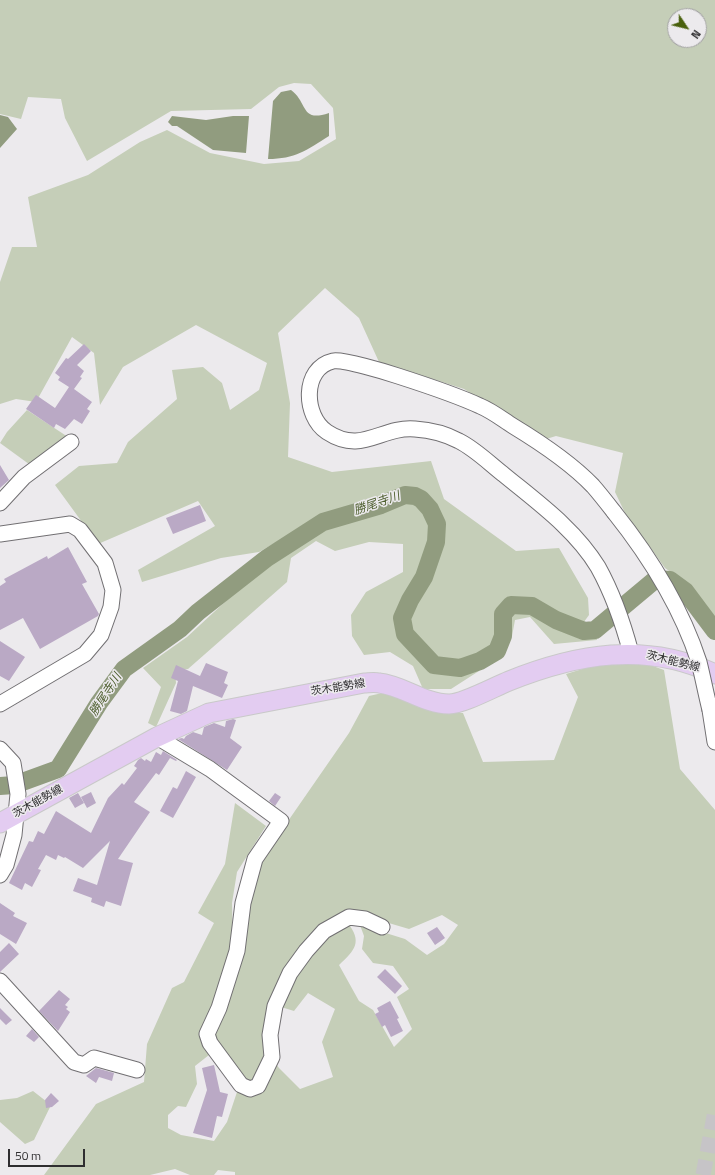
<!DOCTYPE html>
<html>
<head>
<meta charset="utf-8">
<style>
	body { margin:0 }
	#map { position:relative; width:715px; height:1175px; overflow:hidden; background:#eceaed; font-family:"Titillium Web",sans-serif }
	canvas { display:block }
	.north { position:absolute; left:667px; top:8px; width:40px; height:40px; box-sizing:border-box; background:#eceaed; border:1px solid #a09fa1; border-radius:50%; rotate:125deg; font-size:11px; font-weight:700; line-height:16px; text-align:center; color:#2f2e30 }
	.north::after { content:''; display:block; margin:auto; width:14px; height:18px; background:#49600d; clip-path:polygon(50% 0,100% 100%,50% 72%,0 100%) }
	.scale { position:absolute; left:8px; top:1149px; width:77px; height:18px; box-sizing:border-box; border:2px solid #2f2e30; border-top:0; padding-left:5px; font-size:12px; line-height:14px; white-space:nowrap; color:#2f2e30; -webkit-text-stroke:3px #eceaed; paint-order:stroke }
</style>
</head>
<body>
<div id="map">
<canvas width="715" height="1175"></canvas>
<div class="north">N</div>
<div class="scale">50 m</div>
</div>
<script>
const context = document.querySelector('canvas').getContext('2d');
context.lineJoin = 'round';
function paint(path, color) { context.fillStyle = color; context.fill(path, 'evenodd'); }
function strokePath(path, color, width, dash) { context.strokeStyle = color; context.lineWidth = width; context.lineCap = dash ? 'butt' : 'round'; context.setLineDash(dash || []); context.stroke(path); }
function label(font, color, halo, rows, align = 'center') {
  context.font = font + ' "Titillium Web","Noto Sans JP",sans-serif'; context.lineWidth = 3; context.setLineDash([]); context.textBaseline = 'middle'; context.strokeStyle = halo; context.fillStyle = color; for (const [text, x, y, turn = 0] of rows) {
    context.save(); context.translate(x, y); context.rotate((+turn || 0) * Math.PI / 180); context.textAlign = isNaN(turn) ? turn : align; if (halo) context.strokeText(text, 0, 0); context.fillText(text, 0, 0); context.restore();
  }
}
const green = new Path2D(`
	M0,0H715V621L689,585L665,568L625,513L615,492L623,453L556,436L543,440L464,389L379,362L359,318L325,288L278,333L290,403L288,457L332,472L431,461L444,499L516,551L559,548L588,598L589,615L581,626L559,616L534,601L510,600L500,612L498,634L494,648L478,658L459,665L437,660L410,632L407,619L428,578L441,543V522L424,497L418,493L406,490L324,515L259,552L221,558L142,582L138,570L215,526L198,501L98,544L55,485L79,466L117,463L128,442L177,399L172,370L203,367L222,383L230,410L259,390L267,363L196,325L123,367L100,405L94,353L72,337L36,402L16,399L0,404V282L12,247H37L28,197L88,175L140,142L167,130L210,153L264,164L299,161L336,139L333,108L311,84L294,83L279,87L251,109L171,111L87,161L65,118L61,99L28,97L21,119L0,114ZM675,16H699V40H675Z
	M27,410L68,437L33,467L0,443L7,432Z
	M404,499L413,500L417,502L426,511L434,524L432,542L422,575L407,598L400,618L402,634L432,667L460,670L482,664L479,671L451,689H423L413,666L390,652L364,655L352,636L351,615L366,592L403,572V544L369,542L335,551L316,541L291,558L287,582L188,669L175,671L176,683L156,727L148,723L161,687L143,668L187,637L268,562L324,526L381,508Z
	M513,609L531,610L554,623L581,634L595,633L597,640L554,644L530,617L515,620L512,636L507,633L506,615Z
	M625,656L664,670L680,769L715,810V1175H235V1172L218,1170L214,1175H190L175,1169L150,1175H44L96,1104L144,1082L147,1044L172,988L184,982L214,923L198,913L225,864L235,803L266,826L237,872L232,903L233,951L201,1036L209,1055L195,1066L197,1084L186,1107L178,1106L168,1115V1128L181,1135L214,1141L227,1122L238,1089L251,1093L274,1061L279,1068L300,1089L333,1077L322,1042L335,1009L308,993L294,1011L281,1007L294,976L327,934L347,922C363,942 355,950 339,965L359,1001L373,1010L394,1047L412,1029L397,997L409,989L393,966L373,963L362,949L364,936L360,925L405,939L427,955L444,944L458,925L442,915L409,929L348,911L286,970L266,1058L252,1082L243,1079L214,1039L213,1032L246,904L261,860L349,733L369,696L391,691L443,712L463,713L483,762L554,760L578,697L566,674Z
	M33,1091L51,1105L34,1140L25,1144L0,1122V1100L17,1098Z`);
const water = new Path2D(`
	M291,90C308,102 300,123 329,113V136C307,150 295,159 268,159L273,101L281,92Z
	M0,115L8,117L17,129L0,148Z
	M172,116L206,120L233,116H249L246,153L213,150L177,126H172L168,122Z`);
const river = new Path2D(`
	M0,786L14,785L58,769L99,703L124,669L180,629L198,612L267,558L323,522L381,505L405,495L415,496L421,499L430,509L437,524L436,542L424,577L410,600L402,618L405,634L434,665L460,668L480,661L497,651L503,636V614L511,605L532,606L556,620L584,631L595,630L656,579L670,580L685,591L715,631`);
const building = new Path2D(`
	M84,344L91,351L77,365L84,371L80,377L82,378L74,389L92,402L87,409L90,411L82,424L74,419L65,429L56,424L54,428L26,409L36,395L55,408L69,387L58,380L60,377L55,373L66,358L68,359Z
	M0,465L9,480L0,488Z
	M200,505L206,521L173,534L166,518Z
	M68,547L87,582L82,584L99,614L98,616L40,649L23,618L0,630V586L6,582L4,579L47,556L48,559Z
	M0,641L25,657L9,681L0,676Z
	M206,663L228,672L224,683L228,685L222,698L193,686L187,711L181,714L170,711L178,681L171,678L176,665L200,676Z
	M233,719L236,720L230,738L242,747L227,770L178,739L182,738L184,739L186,736L193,732L202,735L204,727L214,723L225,727L226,721Z
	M163,751L177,760L176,761L170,758L159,775L156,773L134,802L150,812L118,859L133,863L121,906L106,901L104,907L91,902L92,898L73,891L78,878L97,885L110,841L83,868L65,857L64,858L58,855L56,860L46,855L38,869L41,870L32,887L25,883L22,890L9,883L29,841L33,842L38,831L44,834L56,811L91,833L108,798L122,783L124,785L137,768L134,766L138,760L141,758L145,761L146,759L151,762L156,752L161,755Z
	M186,771L196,777L173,818L160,811L173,787L177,789Z
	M91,792L96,803L87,808L81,797Z
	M78,793L84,803L75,808L69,798Z
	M275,793L281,797L275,806L269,801Z
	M0,903L15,913L13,916L27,923L16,944L0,934Z
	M437,927L445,938L435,945L427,933Z
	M9,943L19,954L0,972V952Z
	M385,969L402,986L395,994L377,977Z
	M59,990L70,999L65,1005L68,1007L66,1009L70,1012L58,1031L39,1011Z
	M390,1001L399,1018L397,1019L403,1031L391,1037L385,1025L382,1027L375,1014L379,1012L377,1008Z
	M0,1008L12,1020L6,1025L0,1019Z
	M32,1029L39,1037L34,1042L26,1036Z
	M214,1065L220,1092L228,1094L222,1117L217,1116L212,1138L193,1133L207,1090L202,1068Z
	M96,1068L114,1073L112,1081L99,1077L96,1083L86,1076Z
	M51,1093L59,1101L52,1107L46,1108L45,1100Z`);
const minorTunnel = new Path2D(`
	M703,1175L715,1111`);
const minor = new Path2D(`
	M0,503L24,477L71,442
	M614,512C607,503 600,494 593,486C570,462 541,443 513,426C502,419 492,411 480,406C454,394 426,385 398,376C386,372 343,359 333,361C302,368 303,416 327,432C362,455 381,426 415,429C430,430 446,434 459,441C475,449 489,463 503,474C537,502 575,529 598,567C613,594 623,623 631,653
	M0,534L70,524L80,530L105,563L113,590L111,607L101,635L85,654L0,704
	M710,710L715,742
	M157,737L210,769L281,821L255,859L243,903L237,951L219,1008L207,1034L210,1043L241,1085L250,1089L258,1086L272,1057L270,1035L275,1006L290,973L306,951L324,931L349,917L365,919L382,927
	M0,749L13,763L18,794L14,835L6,865L0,875
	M0,981L74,1062L84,1065L94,1058L137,1070`);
const major = new Path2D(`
	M0,823L157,737L209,713L364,683C368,683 374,682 379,683C402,685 424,704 449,704C463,704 494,687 509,681C576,654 646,641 715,674`);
const minorBridge = new Path2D(`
	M614,512C650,557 681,607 699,662C703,678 706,694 710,710`);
const streetNames = [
	["茨木能勢線",673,662,14],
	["茨木能勢線",338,688,-9],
	["茨木能勢線",38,802,-29]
];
const waterNames = [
	["勝尾寺川",377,504,-19],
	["勝尾寺川",106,695,-57]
];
paint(green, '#c5ceb8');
paint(water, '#919c7f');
strokePath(river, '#919c7f', 18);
paint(building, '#baa9c5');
strokePath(minorTunnel, '#c6c4c7', 15, [15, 8]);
strokePath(minor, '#716f72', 17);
strokePath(major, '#c9c9c9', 21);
strokePath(minor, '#fff', 15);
strokePath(major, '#e3ccf1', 19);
strokePath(minorBridge, '#716f72', 17, []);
strokePath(minorBridge, '#fff', 15);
label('11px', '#2f2e30', '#eceaed', streetNames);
label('italic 12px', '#4d5e2e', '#eceaed', waterNames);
</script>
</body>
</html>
